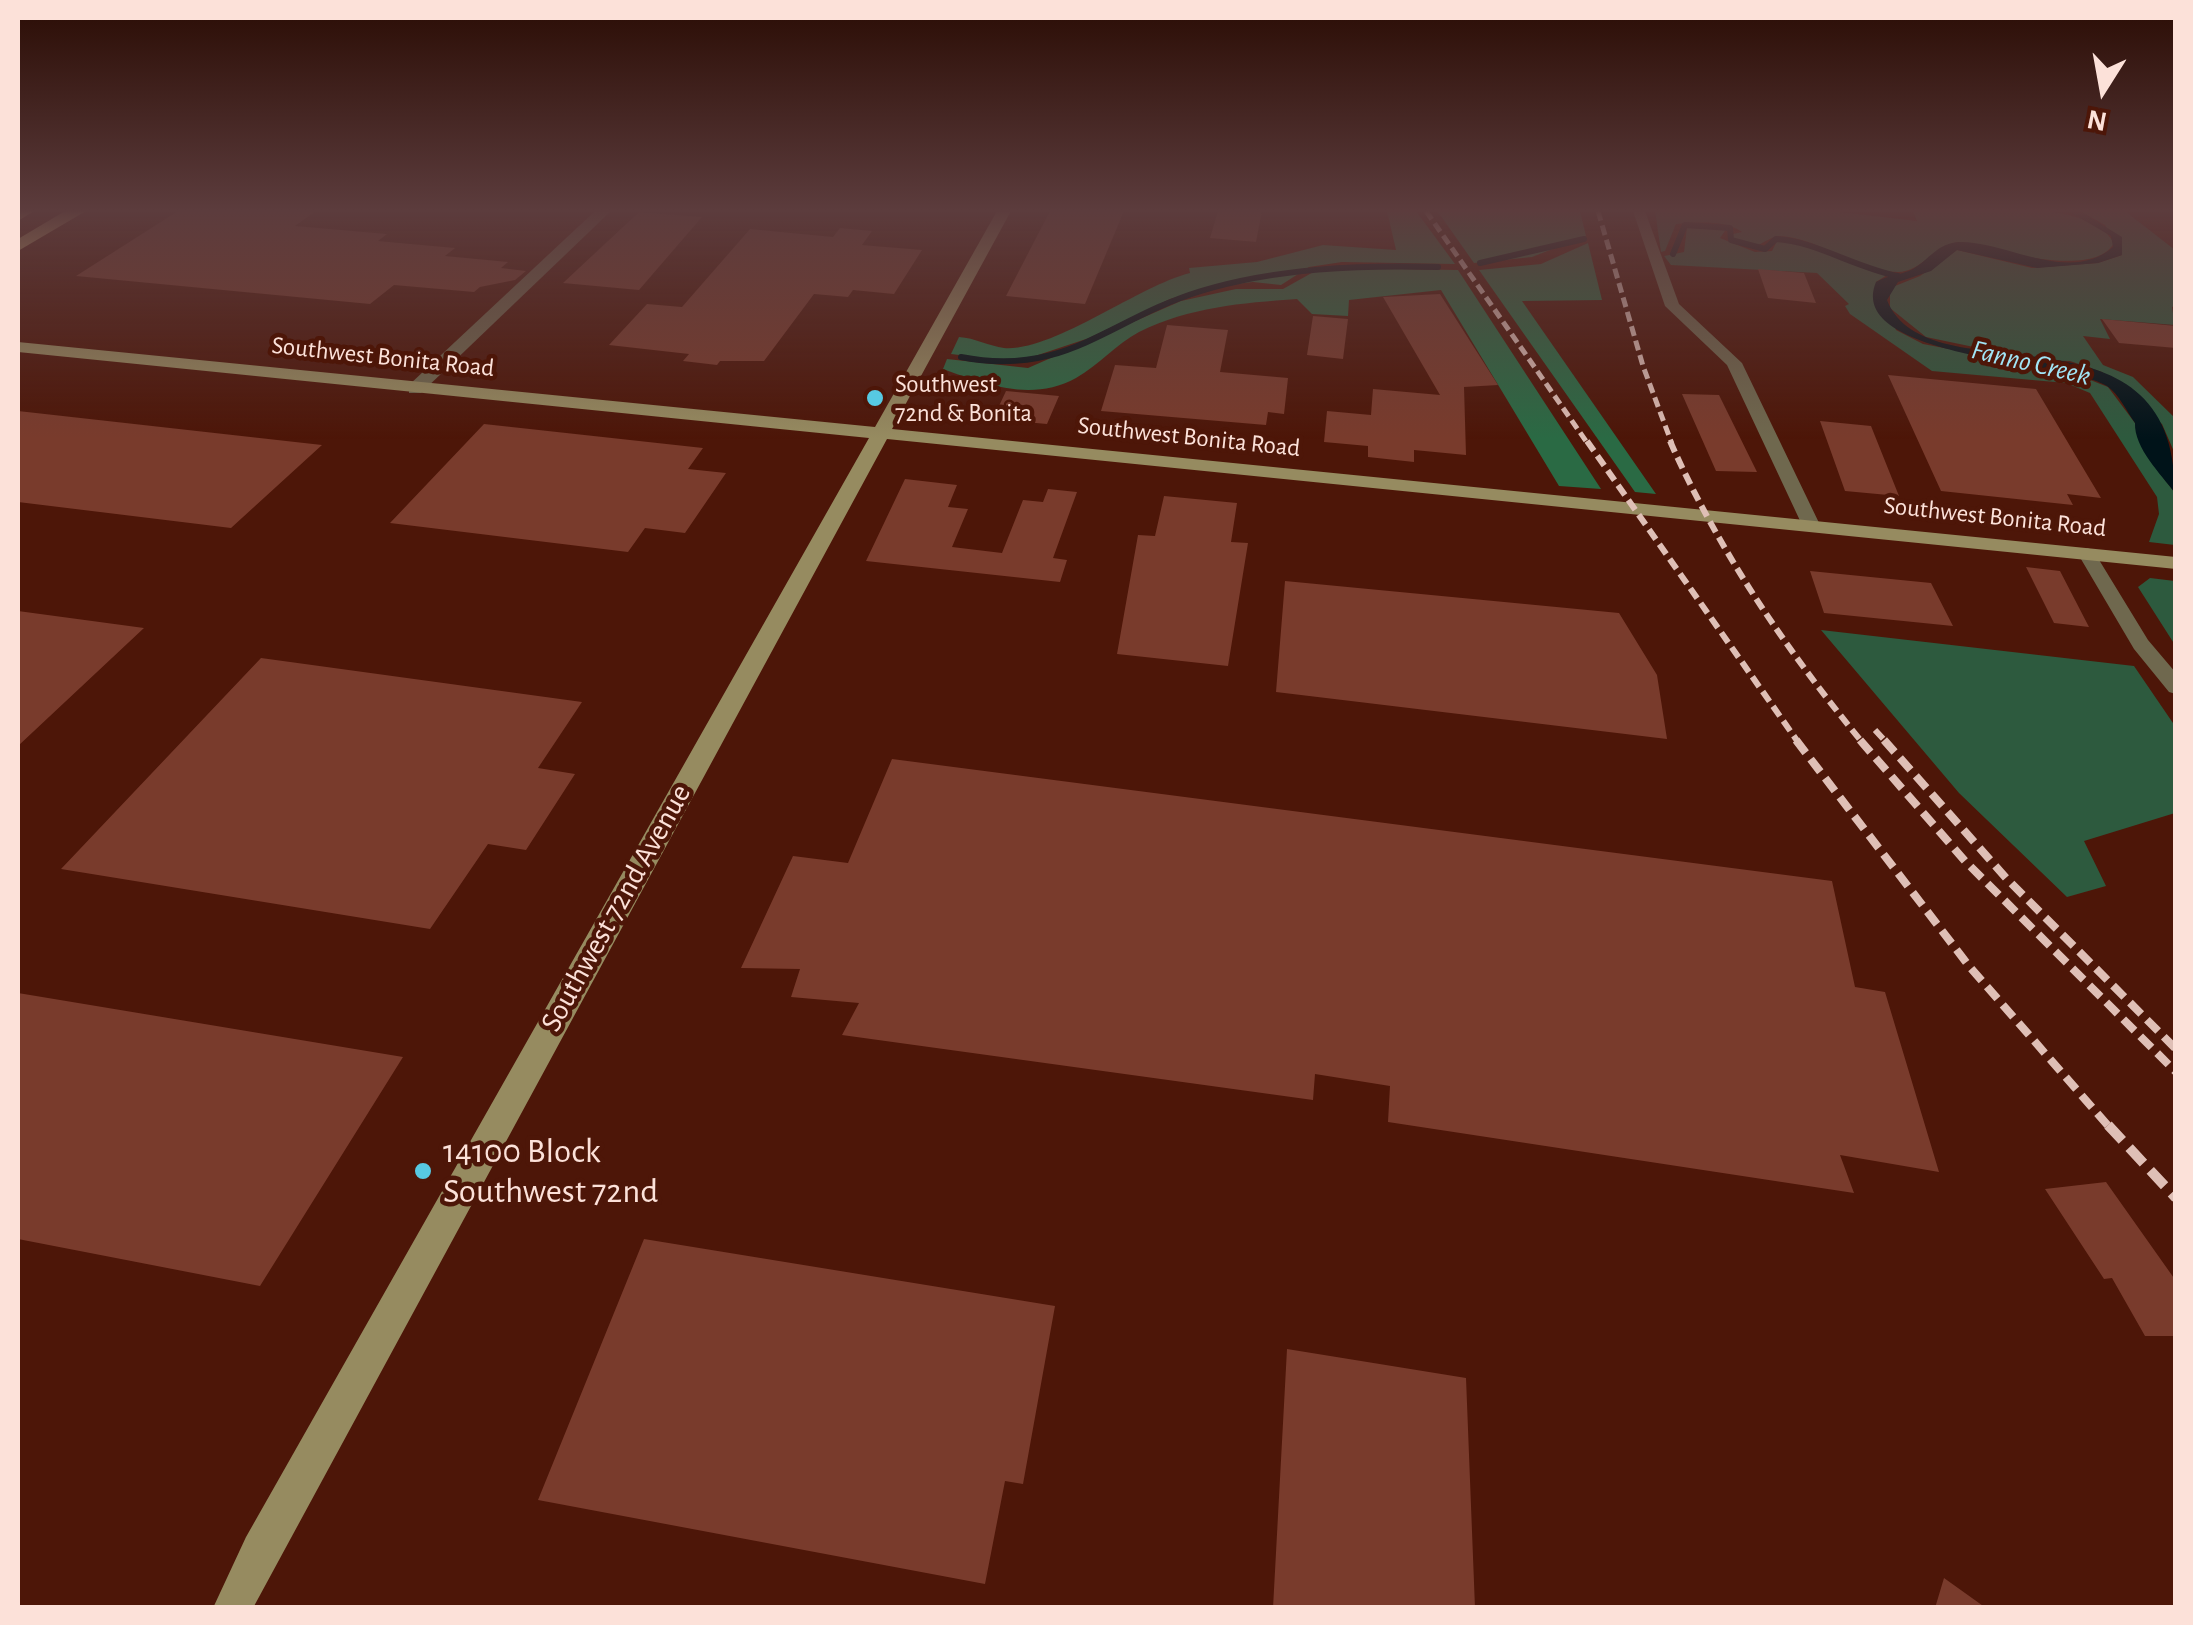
<!DOCTYPE html>
<html>
<head>
<meta charset="utf-8">
<style>
	body { margin:0 }
	#map { position:relative; width:2193px; height:1625px; overflow:hidden; background:#4d1608; font-family:"Alegreya Sans",sans-serif }
	canvas { display:block }
	.frame { position:absolute; inset:0; border:20px solid #fce1d9; pointer-events:none }
	.north { position:absolute; left:2053px; top:40px; width:100px; height:100px; -webkit-text-stroke:8px #4d1608; paint-order:stroke; rotate:191deg; font-size:28px; font-weight:700; line-height:40px; text-align:center; color:#fce1d9 }
	.north::after { content:''; display:block; margin:auto; width:35px; height:45px; background:#fce1d9; clip-path:polygon(50% 0,100% 100%,50% 72%,0 100%) }
</style>
</head>
<body>
<div id="map">
<canvas width="2193" height="1625"></canvas>
<div class="frame"></div>
<div class="north">N</div>
</div>
<script>
const context = document.querySelector('canvas').getContext('2d');
context.lineJoin = 'round';
function paint(path, color) { context.fillStyle = color; context.fill(path, 'evenodd'); }
function strokePath(path, color, width, dash) { context.strokeStyle = color; context.lineWidth = width; context.lineCap = dash ? 'butt' : 'round'; context.setLineDash(dash || []); context.stroke(path); }
function label(font, color, halo, rows, align = 'center') {
  context.font = font + ' "Alegreya Sans",sans-serif'; context.lineWidth = 9; context.setLineDash([]); context.textBaseline = 'middle'; context.strokeStyle = halo; context.fillStyle = color; for (const [text, x, y, turn = 0] of rows) {
    context.save(); context.translate(x, y); context.rotate((+turn || 0) * Math.PI / 180); context.textAlign = isNaN(turn) ? turn : align; if (halo) context.strokeText(text, 0, 0); context.fillText(text, 0, 0); context.restore();
  }
}
const green = new Path2D(`
	M1655,211H1831L1917,221L1913,211C1962,211 2088,195 2114,243C2094,280 1993,249 1960,242C1935,245 1921,272 1898,272C1851,272 1822,237 1777,236C1752,245 1761,253 1730,238L1728,235L1742,232C1727,220 1695,222 1676,224L1665,251L1661,252Z
	M2080,211H2125L2175,250V306L2172,307L2175,325L2100,319L2110,339L2083,336L2103,365L2133,377L2175,418V454L2162,424L2102,372L2070,361L2036,360L1926,337L1890,308V288L1920,276L1957,250L2032,268L2098,263L2122,255L2105,225Z
	M1700,225L1727,228L1720,238L1755,252L1772,251L1778,239C1814,236 1846,268 1887,275L1876,282L1896,330L1923,344L2070,372L2108,387L2135,423L2152,463L2175,493V545L2149,542L2159,514L2157,497L2090,393L2066,383L1932,371L1850,314L1845,306L1849,304L1817,273L1671,265L1664,256L1684,252L1687,227Z
	M2150,578L2175,581V645L2138,587Z
	M1821,630L2134,666L2175,726V813L2084,841L2106,886L2067,897L1959,793Z`);
const forest = new Path2D(`
	M1387,211H1416L1455,264L1342,262L1309,267L1281,285L1253,282L1212,287L1170,299L1089,338L1017,362L951,354L959,337C975,338 989,346 1004,348C1053,352 1138,286 1190,273L1189,268L1257,262L1323,245L1396,250Z
	M1580,211L1586,236L1532,257L1474,263L1438,212Z
	M1588,243L1602,300L1522,301L1656,494L1635,492L1479,270L1541,264Z
	M1333,268L1458,270L1601,489L1559,486L1441,290L1349,300L1348,316L1312,314L1297,299C1241,303 1190,307 1139,332C1116,344 1099,365 1076,378C1033,402 985,385 943,369L947,359L1028,368L1181,301L1236,289H1283L1317,270Z`);
const water = new Path2D(`
	M2068,211H2080L2122,237V255L2098,263L2037,268L1957,250L1931,271L1898,282L1887,300C1927,402 2176,289 2175,493C2161,474 2134,448 2135,423C2127,412 2119,394 2107,386C2070,361 1844,359 1876,282C1888,275 1902,275 1913,269C1930,259 1937,243 1960,242C2006,241 2070,285 2113,247L2111,236Z`);
const stream = new Path2D(`
	M1673,254L1685,225L1730,228L1731,240L1765,249L1776,239C1815,241 1856,268 1898,276
	M1480,263L1584,239
	M961,357C1066,378 1109,319 1201,291C1277,268 1359,265 1438,267`);
const building = new Path2D(`
	M178,211H316L295,226L387,234L378,241L455,248L445,256L508,262L501,268L526,271L515,280L480,287L474,292L394,285L370,304L76,276Z
	M1050,211H1124L1085,304L1006,296Z
	M1218,211H1262L1256,242L1210,238Z
	M639,212L702,217L639,290L563,283Z
	M840,228L872,231L862,245L922,250L894,294L853,290L848,297L814,294L764,361H720L717,365L683,361L689,354L609,345L647,304L682,307L750,229L833,237Z
	M1758,269L1804,273L1816,303L1768,298Z
	M1440,294L1498,385L1464,387L1466,455L1414,450V462L1368,457V446L1324,442L1327,411L1371,415L1373,389L1440,395L1383,297Z
	M1313,316L1348,319L1343,359L1307,355Z
	M2102,319L2176,326V348L2119,343Z
	M1167,325L1228,330L1220,372L1288,378L1284,414L1268,412L1266,425L1101,411L1115,365L1156,368Z
	M1888,375L2036,389L2101,498L2067,494L2073,505L1941,491Z
	M1006,391L1059,396L1047,424L993,419Z
	M1682,394L1719,395L1757,472L1716,471Z
	M18,411L322,445L231,528L18,502Z
	M1820,421L1871,426L1899,496L1845,491Z
	M484,424L703,448L688,469L726,473L685,533L645,528L628,552L390,523Z
	M905,479L957,485L948,507L968,509L952,547L1002,553L1023,500L1043,502L1048,489L1077,492L1053,558L1067,560L1060,582L866,561Z
	M1164,496L1237,503L1231,542L1248,543L1228,666L1117,654L1138,535L1155,536Z
	M2026,567L2060,571L2089,627L2054,623Z
	M1810,571L1931,583L1953,626L1824,613Z
	M1285,581L1619,613L1657,675L1667,739L1276,692Z
	M18,611L144,628L18,746Z
	M261,658L582,702L538,768L575,774L526,850L488,844L430,929L61,869Z
	M892,759L1832,881L1855,987L1885,992L1939,1172L1840,1155L1854,1193L1388,1122L1390,1086L1315,1074L1313,1100L842,1035L859,1003L791,997L800,969L741,968L793,856L848,863Z
	M18,993L403,1057L260,1286L18,1239Z
	M2106,1182L2176,1281V1336H2145L2112,1278L2104,1279L2045,1189Z
	M644,1239L1055,1306L1023,1484L1005,1481L985,1584L538,1500Z
	M1287,1349L1466,1378L1475,1608H1273Z
	M1944,1578L1986,1608H1935Z`);
const minor = new Path2D(`
	M1633,211H1645L1679,304L1742,363L1821,527L1818,531L1812,532L1803,527L1727,365L1665,306Z
	M2087,548L2093,550L2148,640L2176,673V694L2169,692L2134,649L2078,554Z`);
const tertiary = new Path2D(`
	M595,211H611L421,393H409V385Z`);
const secondary = new Path2D(`
	M997,211H1011L892,429L2176,557V569L887,439L253,1608H213L246,1537L869,438L18,352V342L875,427Z`);
const motorway = new Path2D(`
	M18,211H34L18,221Z
	M65,211H86L18,251V239Z`);
const railFar3 = new Path2D(`
	M1426,211L1588,444
	M1598,211L1643,366L1672,444`);
const railFar2 = new Path2D(`
	M1587,441L1798,742
	M1670,441C1718,550 1787,651 1862,742
	M1875,730L1886,742`);
const railFar1 = new Path2D(`
	M1796,740L1969,966L2110,1128
	M1860,740L1965,861L2176,1072
	M1884,740L2007,879L2176,1049`);
const rail = new Path2D(`
	M2108,1125L2176,1198`);
const markers = [
	[875,398,10,"#57c9e2"],
	[423,1171,10,"#57c9e2"]
];
const farStreetnames = [
	["Southwest Bonita Road",383,357,6],
	["Southwest Bonita Road",1189,437,6],
	["Southwest Bonita Road",1995,517,6]
];
const farPoinames = [
	["Southwest",895,384],
	["72nd & Bonita",895,413]
];
const farWaternames = [
	["Fanno Creek",2031,363,13]
];
const streetNames = [
	["Southwest 72nd Avenue",616,908,-61]
];
const nearPoinames = [
	["14100 Block",443,1151],
	["Southwest 72nd",443,1191]
];
paint(green, '#2d5a3e');
paint(forest, '#2a6a44');
paint(water, '#001319');
strokePath(stream, '#001319', 6);
paint(building, '#793b2c');
paint(minor, '#6f684e');
paint(tertiary, '#6f684e');
paint(secondary, '#968b60');
paint(motorway, '#d0bd7a');
strokePath(railFar3, '#dfbfb6', 5, [10, 5]);
strokePath(railFar2, '#dfbfb6', 6, [12, 6]);
strokePath(railFar1, '#dfbfb6', 8, [16, 8]);
strokePath(rail, '#dfbfb6', 10, [21, 10]);
const sky = context.createLinearGradient(0, 0, 0, 439);
sky.addColorStop(0, '#2a0c04');
sky.addColorStop(0.48, '#5c3c3d');
sky.addColorStop(1, '#5c3c3d00');
context.fillStyle = sky;
context.fillRect(0, 0, 2193, 439);
for (const [x, y, r, color] of markers) { const dot = new Path2D(); dot.arc(x, y, r, 0, 2 * Math.PI); context.fillStyle = color; context.fill(dot); strokePath(dot, '#4d1608', 4); }
label('25px', '#fce1d9', '#4d1608', farStreetnames);
label('25px', '#fce1d9', '#4d1608', farPoinames, 'left');
label('italic 28px', '#a1e5f6', '#4d1608', farWaternames);
label('30px', '#fce1d9', '#4d1608', streetNames);
label('35px', '#fce1d9', '#4d1608', nearPoinames, 'left');
</script>
</body>
</html>
